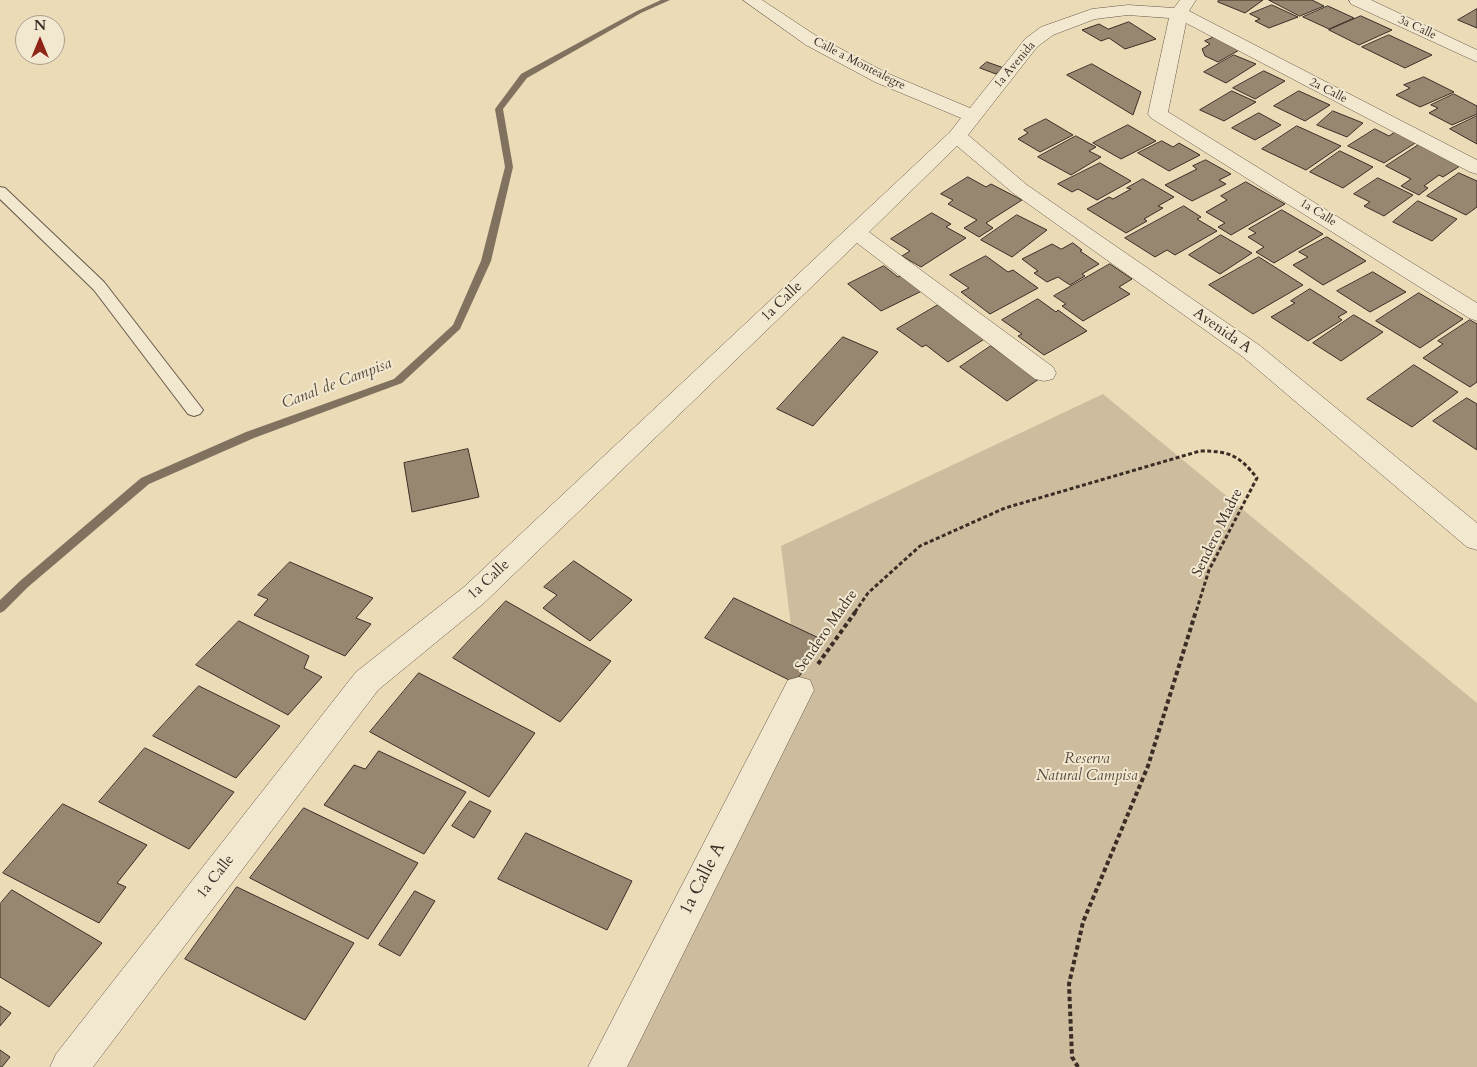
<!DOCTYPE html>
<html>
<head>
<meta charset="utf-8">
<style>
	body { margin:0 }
	#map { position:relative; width:1477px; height:1067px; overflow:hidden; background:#ebdbb7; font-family:Cardo,serif }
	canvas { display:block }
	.north { position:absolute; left:15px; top:15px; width:50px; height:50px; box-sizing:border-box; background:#f2e8d0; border:1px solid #a99d8c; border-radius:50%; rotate:0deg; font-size:14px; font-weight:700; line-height:20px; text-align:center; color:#3b2d26 }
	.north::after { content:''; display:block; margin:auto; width:18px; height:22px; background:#8f2418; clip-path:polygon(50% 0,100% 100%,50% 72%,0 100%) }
</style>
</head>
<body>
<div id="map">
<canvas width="1477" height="1067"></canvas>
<div class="north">N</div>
</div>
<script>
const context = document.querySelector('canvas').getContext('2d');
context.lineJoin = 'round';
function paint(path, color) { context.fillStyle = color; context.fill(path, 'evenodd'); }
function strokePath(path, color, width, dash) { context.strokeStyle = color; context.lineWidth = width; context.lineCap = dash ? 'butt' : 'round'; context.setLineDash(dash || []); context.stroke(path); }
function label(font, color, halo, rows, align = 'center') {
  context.font = font + ' Cardo,serif'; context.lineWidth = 4; context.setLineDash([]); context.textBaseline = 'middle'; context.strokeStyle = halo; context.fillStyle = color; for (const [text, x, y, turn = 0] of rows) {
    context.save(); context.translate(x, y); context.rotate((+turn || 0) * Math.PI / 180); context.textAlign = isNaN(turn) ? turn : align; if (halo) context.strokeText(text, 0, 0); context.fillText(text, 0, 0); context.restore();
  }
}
const green = new Path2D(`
	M1103,394L1477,703V1067H607L799,690L781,546Z`);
const stream = new Path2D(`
	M661,0H670L641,13L527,78L503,109L513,167L491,261L460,329L402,383L254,438L149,484L28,587L4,611L0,613V600L20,581L141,478L246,432L394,379L453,325L481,261L505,167L495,109L521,74L637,11Z`);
const building = new Path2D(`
	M1219,0H1263L1245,13L1218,2Z
	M1269,0H1312L1324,6L1300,16Z
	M1272,5L1298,17L1269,28L1255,21L1260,19L1250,14Z
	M1328,6L1354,18L1329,29L1303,17Z
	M1477,9V28L1458,20Z
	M1361,16L1392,30L1359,45L1329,30Z
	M1129,22L1156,39L1125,49L1109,38L1101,41L1082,30L1099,24L1108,29Z
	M1389,35L1432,55L1405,68L1362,47Z
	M1214,37L1241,49L1218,62L1205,56L1202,49L1210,44L1205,41Z
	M1234,55L1256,64L1226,83L1204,72Z
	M987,62L1004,68L996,74L980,68Z
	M1092,64L1141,92L1133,115L1067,75Z
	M1264,71L1285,81L1255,99L1233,88Z
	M1424,77L1454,92L1420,107L1396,95L1410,88L1404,85Z
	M1232,91L1256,102L1224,121L1200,110Z
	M1299,91L1330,105L1305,121L1274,106Z
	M1454,94L1477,106V114L1452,125L1429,113L1438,108L1431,105Z
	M1333,111L1363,123L1347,137L1317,125Z
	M1259,113L1281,125L1255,140L1232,128Z
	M1477,116V144L1450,129Z
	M1046,119L1073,135L1040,152L1018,139L1028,133L1024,130Z
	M1128,125L1156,141L1121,159L1093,143Z
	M1297,126L1341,146L1306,170L1262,149Z
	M1375,129L1389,136L1398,130L1420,140L1384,163L1348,146Z
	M1076,136L1096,147L1089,151L1101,157L1071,175L1038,157Z
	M1162,141L1173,147L1179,143L1200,155L1169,171L1138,153Z
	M1420,144L1463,164L1443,177L1439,175L1424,186L1428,188L1419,195L1401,186L1411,179L1386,166Z
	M1340,151L1373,167L1343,188L1310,172Z
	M1206,160L1231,174L1219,180L1226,184L1192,201L1165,185L1197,169L1193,166Z
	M1100,163L1131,181L1097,200L1078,189L1072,192L1058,184Z
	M1459,173L1477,181V207L1466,215L1427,196Z
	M968,177L986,187L991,184L1022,200L986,223L993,228L979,237L964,228L977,220L948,204L953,200L941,194Z
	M1378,178L1413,195L1384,216L1364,206L1370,202L1354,194Z
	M1143,179L1174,197L1158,206L1163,208L1144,219L1147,221L1126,233L1087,209L1109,197L1113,199L1131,189L1127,188Z
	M1246,182L1285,204L1231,235L1218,227L1225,223L1206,212L1227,200L1221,196Z
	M1418,201L1457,219L1432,241L1393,222Z
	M1184,206L1201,217L1197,219L1217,231L1175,255L1167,250L1155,257L1125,238Z
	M1282,210L1323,234L1274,263L1256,252L1264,247L1248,237L1256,233L1249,229Z
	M932,213L951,224L946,227L966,238L921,267L902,256L910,251L891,239Z
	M1017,215L1047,230L1012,257L981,240Z
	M1221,235L1252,253L1220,274L1189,255Z
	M1327,237L1366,261L1323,285L1293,265L1308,257L1299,252Z
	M1073,243L1082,250L1080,251L1099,264L1082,274L1085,276L1070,285L1058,277L1047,282L1034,273L1038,271L1022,259L1052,244L1061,249Z
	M986,256L1008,272L1013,270L1038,288L990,314L961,292L969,288L950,275Z
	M1259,257L1303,285L1253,314L1209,285Z
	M1110,264L1132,279L1119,287L1130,294L1083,321L1062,306L1066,304L1054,296Z
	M884,266L898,277L906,273L926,289L881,311L848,284Z
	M1373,272L1406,292L1370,312L1337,291Z
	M1310,289L1347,312L1338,317L1342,320L1308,341L1271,317L1295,303L1291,301Z
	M1419,293L1463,319L1420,348L1376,321Z
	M1038,299L1056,312L1058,310L1087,331L1044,355L1018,336L1022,334L1002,320Z
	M938,305L986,338L948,362L926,345L922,347L897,329Z
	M1354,315L1383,332L1341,361L1313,343Z
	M1470,320L1477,324V382L1470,387L1423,358L1443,344L1438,341Z
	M843,337L878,352L813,426L777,409Z
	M991,346L1001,353L1039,379L1007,401L960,367Z
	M1414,365L1458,392L1412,427L1367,399Z
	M1467,398L1477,404V450L1433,421Z
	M468,449L479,497L412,512L404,463Z
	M574,561L632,600L590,641L543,608L557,595L544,587Z
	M290,562L373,598L356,618L371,624L345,656L254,615L268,599L258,595Z
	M734,598L823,640L795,683L705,638Z
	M506,601L611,661L560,722L453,658Z
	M239,621L309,656L304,668L322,677L288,715L196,665Z
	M419,673L535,733L489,797L370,732Z
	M199,686L280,726L236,778L153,736Z
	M145,748L234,792L189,849L99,802Z
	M379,751L466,792L424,854L324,805L354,765L365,769Z
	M470,801L491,811L474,838L452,826Z
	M63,804L147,845L117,883L126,887L99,923L3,873Z
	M304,808L418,863L368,939L250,878Z
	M526,833L632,881L607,930L498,879Z
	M237,887L354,943L305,1020L185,959Z
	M12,890L102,943L49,1007L0,977V904Z
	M415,891L435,901L400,956L379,945Z
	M0,1006L11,1013L0,1026Z
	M0,1050L10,1057L2,1067H0Z`);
const pathFar1 = new Path2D(`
	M855,612L868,593L920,546L1005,508L1200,451C1229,451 1239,455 1257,478L1209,570L1196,612`);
const path = new Path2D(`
	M818,664L856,611
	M1078,1067L1072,1057L1069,984L1083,922L1148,766L1196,611`);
const lane = new Path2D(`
	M0,187L5,188L104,282L200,406L203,410L200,414L194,416L188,414L94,290L0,199Z`);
const street = new Path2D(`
	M743,0H762L818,37L889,74L970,108L1025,39L1041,27L1092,9L1128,5L1174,8L1180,0H1196L1189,11L1477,160V174L1470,172L1186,23L1168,112L1477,303V321L1469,318L1151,118L1148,114L1169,18L1128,15L1095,19L1053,35L1037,47L968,135L1027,185L1259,345L1477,523V550L1467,547L1243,357L1013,193L957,146L869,232L1053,367L1056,373L1053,379L1044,381L1035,379L857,243L484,603L378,690L93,1067H50L56,1054L356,672L464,587L950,132L961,118L875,82L806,45Z
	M1349,0H1371L1477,50V62L1351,4Z
	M799,677L810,680L814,690L627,1067H588L788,680Z`);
const farStreetnames = [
	["3a Calle",1417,28,25],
	["Calle a Montealegre",859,64,27],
	["1a Avenida",1015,65,-50],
	["2a Calle",1328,91,27],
	["1a Calle",1318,213,32]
];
const streetNames = [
	["1a Calle",782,302,-44],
	["Avenida A",1222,331,35],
	["Sendero Madre",1218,533,-64],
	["1a Calle",489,580,-43],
	["Sendero Madre",827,631,-55],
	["1a Calle",216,877,-52]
];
const parkNames = [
	["Reserva",1087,760],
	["Natural Campisa",1087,777]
];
const waterNames = [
	["Canal de Campisa",337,384,-21]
];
const nearStreetnames = [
	["1a Calle A",703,879,-63]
];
paint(green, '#cdbd9e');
paint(stream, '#817260');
paint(building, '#978771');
strokePath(building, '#3b2d26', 1);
strokePath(lane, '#67584a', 2);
strokePath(street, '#67584a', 1);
strokePath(pathFar1, '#3b2d26', 3, [4, 2.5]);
strokePath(path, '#3b2d26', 4, [4.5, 3]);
paint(lane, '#f2e8d0');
paint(street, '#f2e8d0');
label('12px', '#3b2d26', '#f2e8d0', farStreetnames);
label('15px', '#3b2d26', '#f2e8d0', streetNames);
label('italic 15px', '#584a3e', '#f2e8d0', parkNames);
label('italic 16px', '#584a3e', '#f2e8d0', waterNames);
label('18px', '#3b2d26', '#f2e8d0', nearStreetnames);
</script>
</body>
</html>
